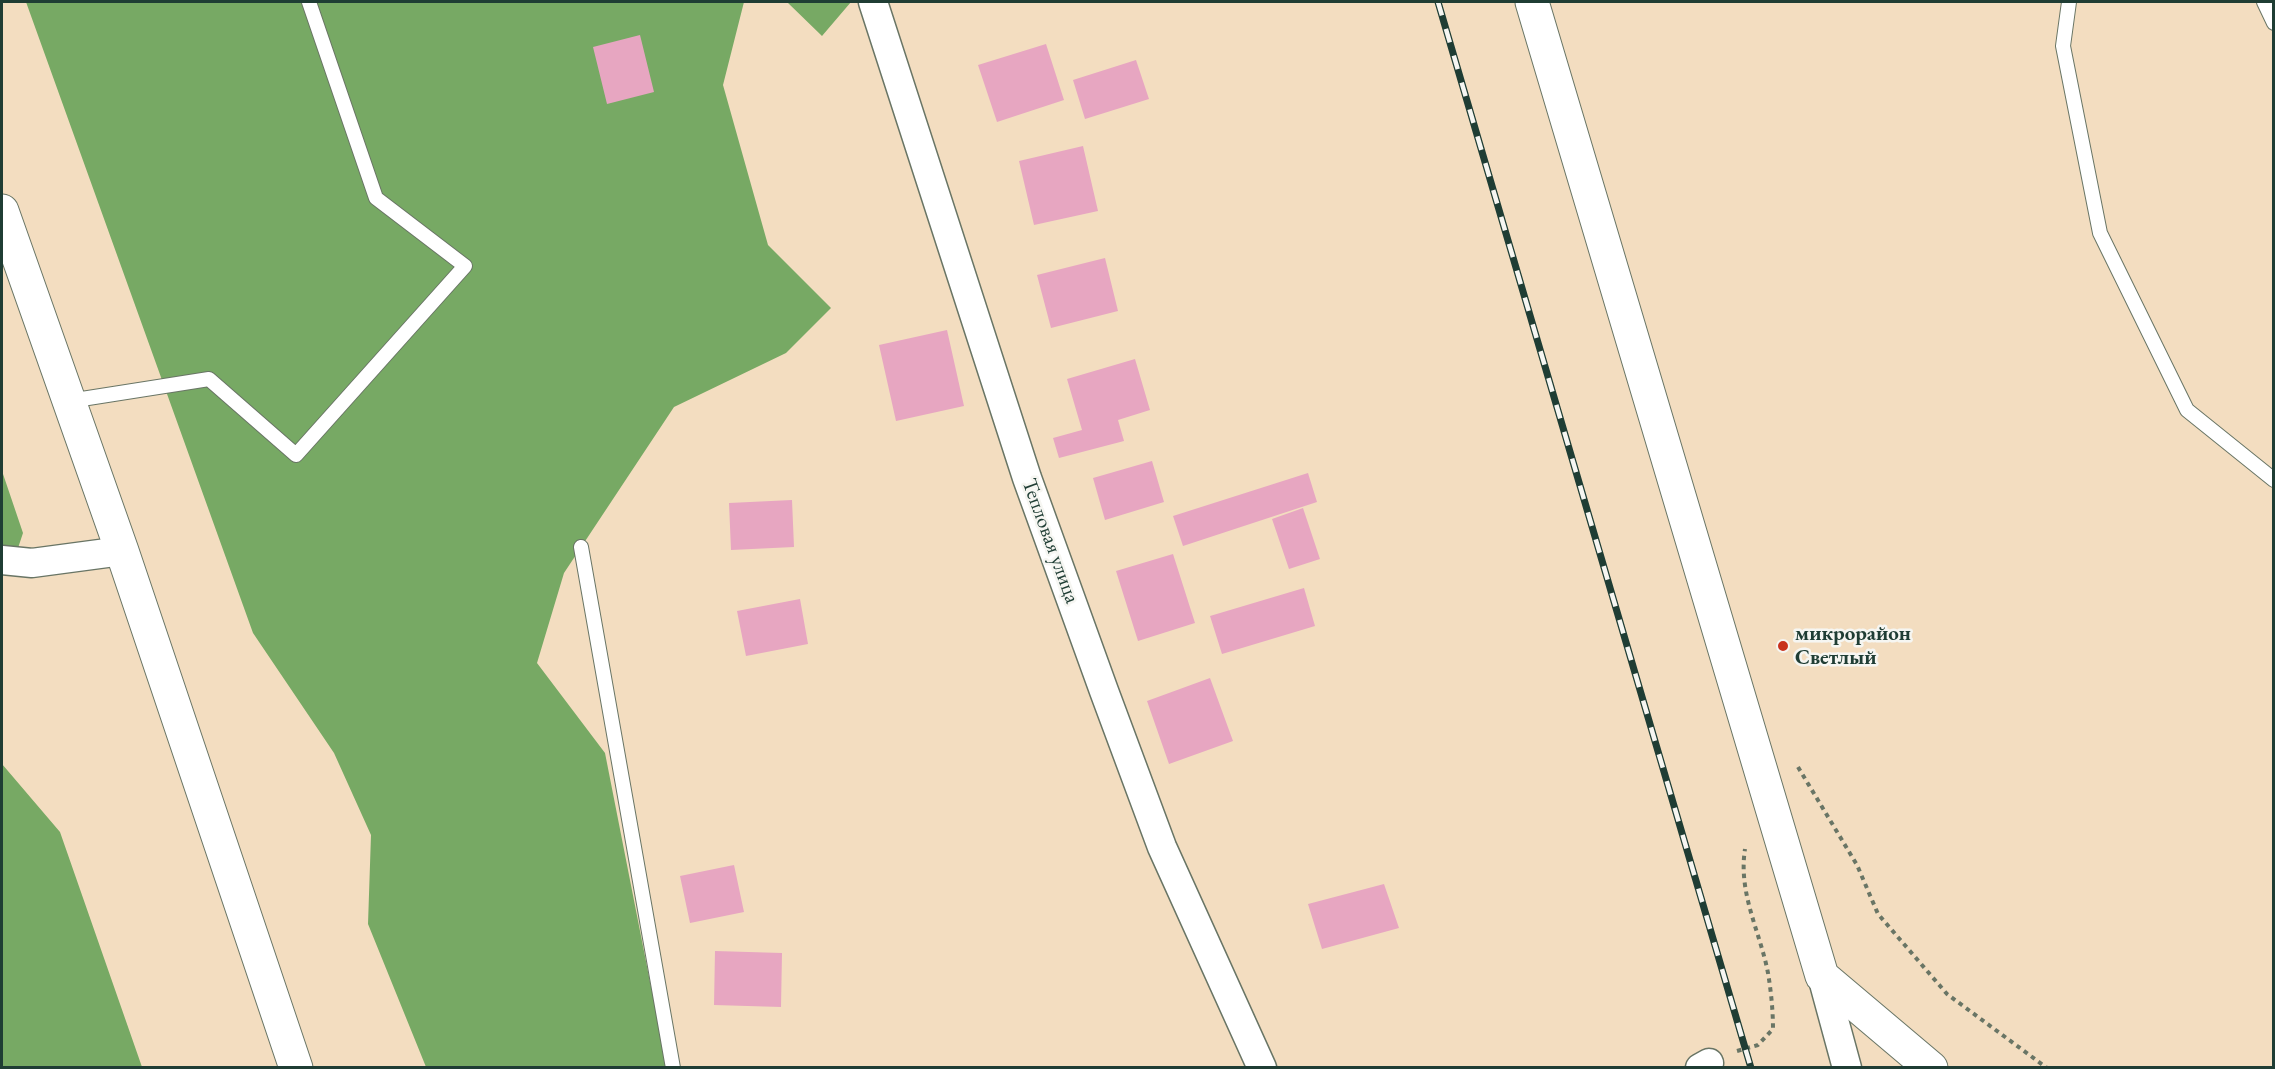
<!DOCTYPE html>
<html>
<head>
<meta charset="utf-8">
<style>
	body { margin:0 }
	#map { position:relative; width:2275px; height:1069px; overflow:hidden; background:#f3ddc0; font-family:"EB Garamond",serif }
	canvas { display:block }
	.frame { position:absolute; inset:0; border:3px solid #1f3d34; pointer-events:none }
</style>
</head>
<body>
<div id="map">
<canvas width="2275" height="1069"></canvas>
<div class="frame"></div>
</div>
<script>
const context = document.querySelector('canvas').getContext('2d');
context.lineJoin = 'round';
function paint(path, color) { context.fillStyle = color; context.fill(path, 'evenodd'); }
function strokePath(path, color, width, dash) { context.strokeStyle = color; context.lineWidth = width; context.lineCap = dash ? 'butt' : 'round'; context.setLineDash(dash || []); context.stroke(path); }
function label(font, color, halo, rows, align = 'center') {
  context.font = font + ' "EB Garamond",serif'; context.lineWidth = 5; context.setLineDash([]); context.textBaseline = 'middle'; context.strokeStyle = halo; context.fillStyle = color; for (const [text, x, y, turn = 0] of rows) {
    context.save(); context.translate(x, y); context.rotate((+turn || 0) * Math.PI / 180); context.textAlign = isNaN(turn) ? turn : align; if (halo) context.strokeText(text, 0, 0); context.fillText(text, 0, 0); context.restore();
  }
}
const forest = new Path2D(`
	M26,2H744L723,85L768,245L831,308L786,353L674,407L564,573L537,663L605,753L664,1053L670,1067H426L368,924L371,835L334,753L253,633Z
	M787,2H851L822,36Z
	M2,471L23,533L13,563L2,573Z
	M2,764L60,832L142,1067H2Z`);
const building = new Path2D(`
	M640,35L654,92L607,104L593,47Z
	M1046,44L1064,100L997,122L978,65Z
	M1136,60L1149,99L1085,119L1073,80Z
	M1083,146L1098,211L1034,225L1019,161Z
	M1105,258L1118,311L1051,328L1037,275Z
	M947,330L964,406L896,421L879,345Z
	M1135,359L1150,410L1118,420L1124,441L1059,458L1053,438L1082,430L1067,379Z
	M1152,461L1164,502L1105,520L1093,478Z
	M1308,473L1317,502L1183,546L1173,516Z
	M792,500L794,547L731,550L729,503Z
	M1303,508L1320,559L1289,569L1272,519Z
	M1173,554L1195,623L1138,641L1116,571Z
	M1304,588L1315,626L1222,654L1210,616Z
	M800,599L808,644L746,656L737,611Z
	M1210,678L1233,741L1169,764L1147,701Z
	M734,865L744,912L690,923L680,876Z
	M1384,884L1399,928L1322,949L1308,904Z
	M715,951L782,953L781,1007L714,1005Z`);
const path = new Path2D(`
	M1798,767L1857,865L1878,914L1947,994L2047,1068
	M1737,1051L1758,1045L1773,1029C1773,1010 1771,991 1768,973C1760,931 1738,894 1745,849`);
const lane = new Path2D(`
	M2069,2L2063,46L2100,233L2187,410L2274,480
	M2264,2L2274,23
	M69,401L209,379L296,455L465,266L376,198L309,2
	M581,547L673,1068`);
const street = new Path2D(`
	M873,2L1027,478L1104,691L1162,847L1262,1068
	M2,560L32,563L122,551
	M1822,976L1847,1068
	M1700,1068L1709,1063`);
const secondary = new Path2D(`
	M1532,2L1822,976L1931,1068
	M2,211L122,551L296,1068`);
const rail = new Path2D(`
	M1438,2L1751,1068`);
const markers = [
	[1783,646,6,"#c8321e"]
];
const streetNames = [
	["Тепловая улица",1050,541,70]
];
const poiNames = [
	["микрорайон",1795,634],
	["Светлый",1795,658]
];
paint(forest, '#77a964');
paint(building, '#e7a6c1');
strokePath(lane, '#697565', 16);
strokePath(street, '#697565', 31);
strokePath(secondary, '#697565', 35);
strokePath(path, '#697565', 4, [4.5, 4.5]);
strokePath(lane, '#fff', 14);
strokePath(street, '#fff', 28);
strokePath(secondary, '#fff', 33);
strokePath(rail, '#1f3d34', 7);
strokePath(rail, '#f6f6f2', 4.5, [14]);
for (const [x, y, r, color] of markers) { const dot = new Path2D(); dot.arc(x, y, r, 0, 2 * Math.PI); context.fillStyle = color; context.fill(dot); strokePath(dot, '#f6f6f2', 2); }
label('21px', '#1f3d34', '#f6f6f2', streetNames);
label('bold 21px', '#1f3d34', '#f6f6f2', poiNames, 'left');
</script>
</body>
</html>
